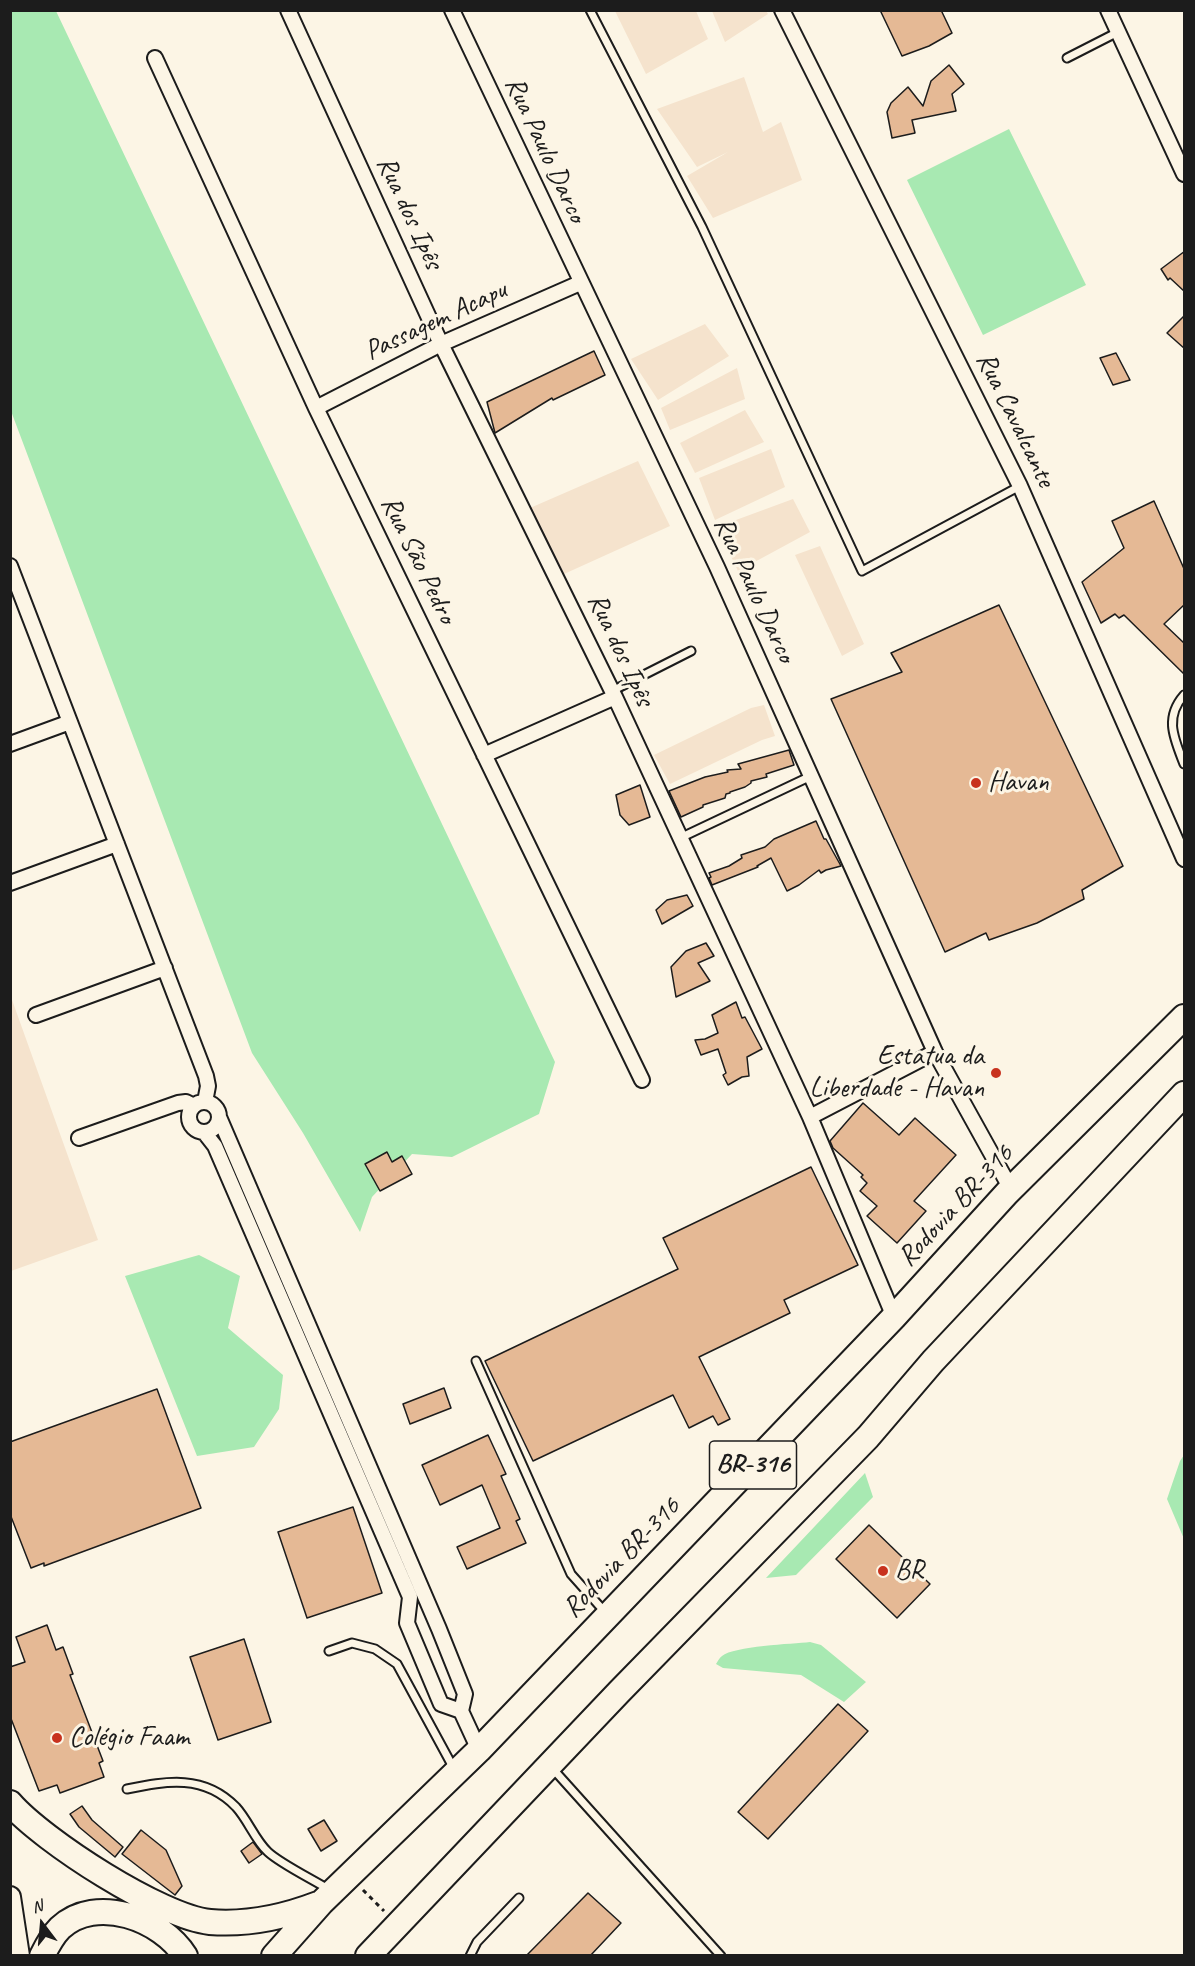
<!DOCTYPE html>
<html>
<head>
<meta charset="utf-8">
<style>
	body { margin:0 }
	#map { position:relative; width:1195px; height:1966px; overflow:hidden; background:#fcf5e5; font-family:Caveat,sans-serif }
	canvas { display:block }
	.frame { position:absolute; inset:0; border:12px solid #1c1c1c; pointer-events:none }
	.north { position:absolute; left:12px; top:1894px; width:60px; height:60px; -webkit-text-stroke:4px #fcf5e5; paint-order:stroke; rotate:344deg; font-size:16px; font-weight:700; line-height:24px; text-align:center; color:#1c1c1c }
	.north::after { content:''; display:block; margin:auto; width:21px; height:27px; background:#1c1c1c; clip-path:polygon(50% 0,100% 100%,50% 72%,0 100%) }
</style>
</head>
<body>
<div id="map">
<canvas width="1195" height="1966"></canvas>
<div class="frame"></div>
<div class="north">N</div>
</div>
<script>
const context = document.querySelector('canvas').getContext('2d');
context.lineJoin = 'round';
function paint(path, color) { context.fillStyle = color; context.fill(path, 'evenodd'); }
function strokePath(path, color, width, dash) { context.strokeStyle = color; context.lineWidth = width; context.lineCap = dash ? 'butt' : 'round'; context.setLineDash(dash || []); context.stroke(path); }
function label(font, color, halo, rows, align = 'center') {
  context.font = font + ' Caveat,sans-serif'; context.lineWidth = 6; context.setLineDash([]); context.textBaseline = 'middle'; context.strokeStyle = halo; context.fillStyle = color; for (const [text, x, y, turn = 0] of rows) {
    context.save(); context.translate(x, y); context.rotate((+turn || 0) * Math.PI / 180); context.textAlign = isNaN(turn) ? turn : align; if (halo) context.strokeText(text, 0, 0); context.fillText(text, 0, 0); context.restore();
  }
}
const built = new Path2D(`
	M615,11H696L708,39L646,74Z
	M712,11H766L768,14L725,42Z
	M744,77L763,132L781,122L802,180L713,218L687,176L728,152L697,167L657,109Z
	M705,324L729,356L658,400L631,359Z
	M737,368L745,399L670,430L661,408Z
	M745,410L764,442L695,473L680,443Z
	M771,449L785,487L715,520L699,478Z
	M638,461L670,526L564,574L530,508Z
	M793,499L810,532L738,571L717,527Z
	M820,546L864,644L842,656L795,555Z
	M764,705L775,736L762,740L670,784L654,755L751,708Z
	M11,997L98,1240L11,1271H10Z`);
const green = new Path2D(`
	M11,11H56L555,1062L539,1114L452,1157L412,1154L372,1197L360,1232L303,1133L252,1053L11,411Z
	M1009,129L1086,285L983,335L907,180Z
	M199,1255L240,1276L228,1328L283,1375L279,1409L254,1447L197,1456L125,1276Z
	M1184,1455V1539L1167,1499L1180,1461Z
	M865,1473L873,1497L796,1575L766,1578Z
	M810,1642L821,1645L866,1682L844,1702L801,1675L723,1668L716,1664C718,1661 719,1658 722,1656C734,1646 792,1644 810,1642Z`);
const building = new Path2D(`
	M880,10H941L952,33L929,46L902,56Z
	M949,65L964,84L952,94L956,111L912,120L915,133L892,138L887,112L891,103L908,87L923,106L931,81Z
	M1185,251V292L1170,278L1168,280L1161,269Z
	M1185,315V349L1167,333Z
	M594,351L605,375L553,400L552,398L495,433L487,402Z
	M1116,353L1130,380L1113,385L1100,358Z
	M1154,501L1185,571V604L1164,624L1185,644V675L1124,615L1119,618L1115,614L1101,623L1082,582L1124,548L1112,521Z
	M999,605L1123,866L1082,890L1084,899L1037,923L989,940L986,933L945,952L831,699L902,672L891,653Z
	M789,750L794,765L766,774L767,777L751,781V783L745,787L730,792V793L726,794L725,798L703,805V807L681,817L669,791L705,777L728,772L727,770L741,769L738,764Z
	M640,785L650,817L629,825L620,815L616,795Z
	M816,821L824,839H826L841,866L826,870L821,873L819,870L799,885L787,891L771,858L757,866L758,867L712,885L709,878L711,877L709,873L729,866L742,858L741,855L765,847L774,839Z
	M687,895L693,906L662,924L656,910L667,900Z
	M706,943L714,956L698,963L710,981L676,997L671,967L686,951Z
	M736,1002L742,1018L745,1017L762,1049L747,1057L749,1076L742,1077L728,1085L723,1075L726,1073L718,1049L701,1055L695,1040L705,1039L718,1033L712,1015Z
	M863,1103L899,1135L915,1118L956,1155L914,1201L926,1211L897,1243L867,1216L877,1206L860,1191L867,1183L861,1177L863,1175L833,1148L830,1141Z
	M387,1152L392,1162L402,1156L412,1174L380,1191L365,1164Z
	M811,1167L858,1265L784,1300L790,1313L699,1357L730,1419L718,1425L713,1416L689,1428L673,1395L533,1461L485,1361L678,1269L663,1238Z
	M444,1388L451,1408L410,1424L403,1404Z
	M157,1389L201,1508L44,1566V1563L31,1568L10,1514V1442Z
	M488,1435L506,1474L501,1476L520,1519L516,1521L526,1543L467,1569L457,1547L500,1528L482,1485L440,1505L422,1465Z
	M353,1507L382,1593L307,1618L278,1532Z
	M869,1525L930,1584L897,1618L836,1559Z
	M47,1625L56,1650L63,1647L73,1674L70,1675L103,1761L99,1763L104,1777L60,1793L57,1785L39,1791L10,1716V1667L25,1662L16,1637Z
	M244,1639L271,1722L218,1740L190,1657Z
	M838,1704L868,1731L768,1839L738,1812Z
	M82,1806L92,1820L123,1847L115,1857L79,1827L70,1814Z
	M324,1820L337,1841L321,1851L308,1829Z
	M141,1830L166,1850L182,1886L175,1895L122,1854Z
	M253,1842L262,1854L249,1863L241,1851Z
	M588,1893L621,1923L590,1956H526Z`);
const path = new Path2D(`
	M363,1890L384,1911`);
const service = new Path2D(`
	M590,10L702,227L862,571L1020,486
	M1067,58L1118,32
	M612,691L691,651
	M1184,695C1164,718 1174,738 1184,764
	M680,838L811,776
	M476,1361L571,1574L604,1611
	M329,1651L352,1643L375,1649L397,1664L453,1767
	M553,1769L721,1956
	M127,1789C167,1781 204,1774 236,1807C248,1820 255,1840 268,1852C281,1864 312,1879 328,1889
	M470,1956L477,1942L519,1898`);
const minor = new Path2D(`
	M288,10L441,344L615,697L810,1117L894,1317
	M452,10L717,567L935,1052L1011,1189
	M782,10L1020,486L1184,859
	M1108,10L1184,174
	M155,58L316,408L642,1080
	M316,408L441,344L580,283
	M10,566L206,1076L208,1086L205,1102
	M10,744L70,722
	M484,755L615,697
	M10,883L117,844
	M36,1015L165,968
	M189 1117a15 15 0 1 1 30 0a15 15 0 1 1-30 0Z
	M219,1117L439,1629L465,1694L461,1711L479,1750
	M810,1117L935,1052
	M204,1132L215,1146L410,1597L407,1623L441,1704L461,1711
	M79,1138L178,1103L186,1102L194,1106`);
const secondary = new Path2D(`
	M10,1897L19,1956`);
const trunk = new Path2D(`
	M10,1803C43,1841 161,1917 210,1922C247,1925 284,1917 318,1904
	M42,1956C47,1946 52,1936 60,1928C96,1894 162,1919 185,1956
	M274,1956L321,1903L479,1750L894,1317L1007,1193L1184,1017
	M368,1956L619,1692L868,1437L933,1361L1184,1094`);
const markers = [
	[976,783,6,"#c8321e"],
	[996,1073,6,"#c8321e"],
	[883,1571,6,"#c8321e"],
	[57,1738,6,"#c8321e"]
];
const shields = [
	[753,1465,87]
];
const shieldNames = [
	["BR-316",753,1465]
];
const streetNames = [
	["Rua Paulo Darco",545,150,65],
	["Rua dos Ipês",409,213,65],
	["Passagem Acapu",436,321,-25],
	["Rua Cavalcante",1015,420,64],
	["Rua São Pedro",418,560,64],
	["Rua Paulo Darco",754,590,65],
	["Rua dos Ipês",620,650,65],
	["Rodovia BR-316",956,1206,-47],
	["Rodovia BR-316",622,1558,-46]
];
const poiNames = [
	["Havan",988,783],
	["Estatua da",984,1057,"right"],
	["Liberdade - Havan",984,1089,"right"],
	["BR",895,1571],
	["Colégio Faam",69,1738]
];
paint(built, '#f5e3cd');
paint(green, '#a8e9b2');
paint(building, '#e5b995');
strokePath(building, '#1c1c1c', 1.5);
strokePath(service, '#1c1c1c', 11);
strokePath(minor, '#1c1c1c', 18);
strokePath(secondary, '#1c1c1c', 24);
strokePath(trunk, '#1c1c1c', 28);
strokePath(path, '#1c1c1c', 3, [4.5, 4.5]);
strokePath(service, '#fcf5e5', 7);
strokePath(minor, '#fcf5e5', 14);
strokePath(secondary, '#fcf5e5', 20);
strokePath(trunk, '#fcf5e5', 24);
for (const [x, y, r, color] of markers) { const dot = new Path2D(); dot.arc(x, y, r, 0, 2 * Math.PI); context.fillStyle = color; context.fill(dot); strokePath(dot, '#fcf5e5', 2); }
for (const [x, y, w] of shields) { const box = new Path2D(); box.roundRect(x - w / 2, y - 24, w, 48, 4.5); context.fillStyle = '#fcf5e5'; context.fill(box); strokePath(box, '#1c1c1c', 1.5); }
label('bold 27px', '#1c1c1c', null, shieldNames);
label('28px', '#1c1c1c', '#fcf5e5', streetNames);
label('28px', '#1c1c1c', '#fcf5e5', poiNames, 'left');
</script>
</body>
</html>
